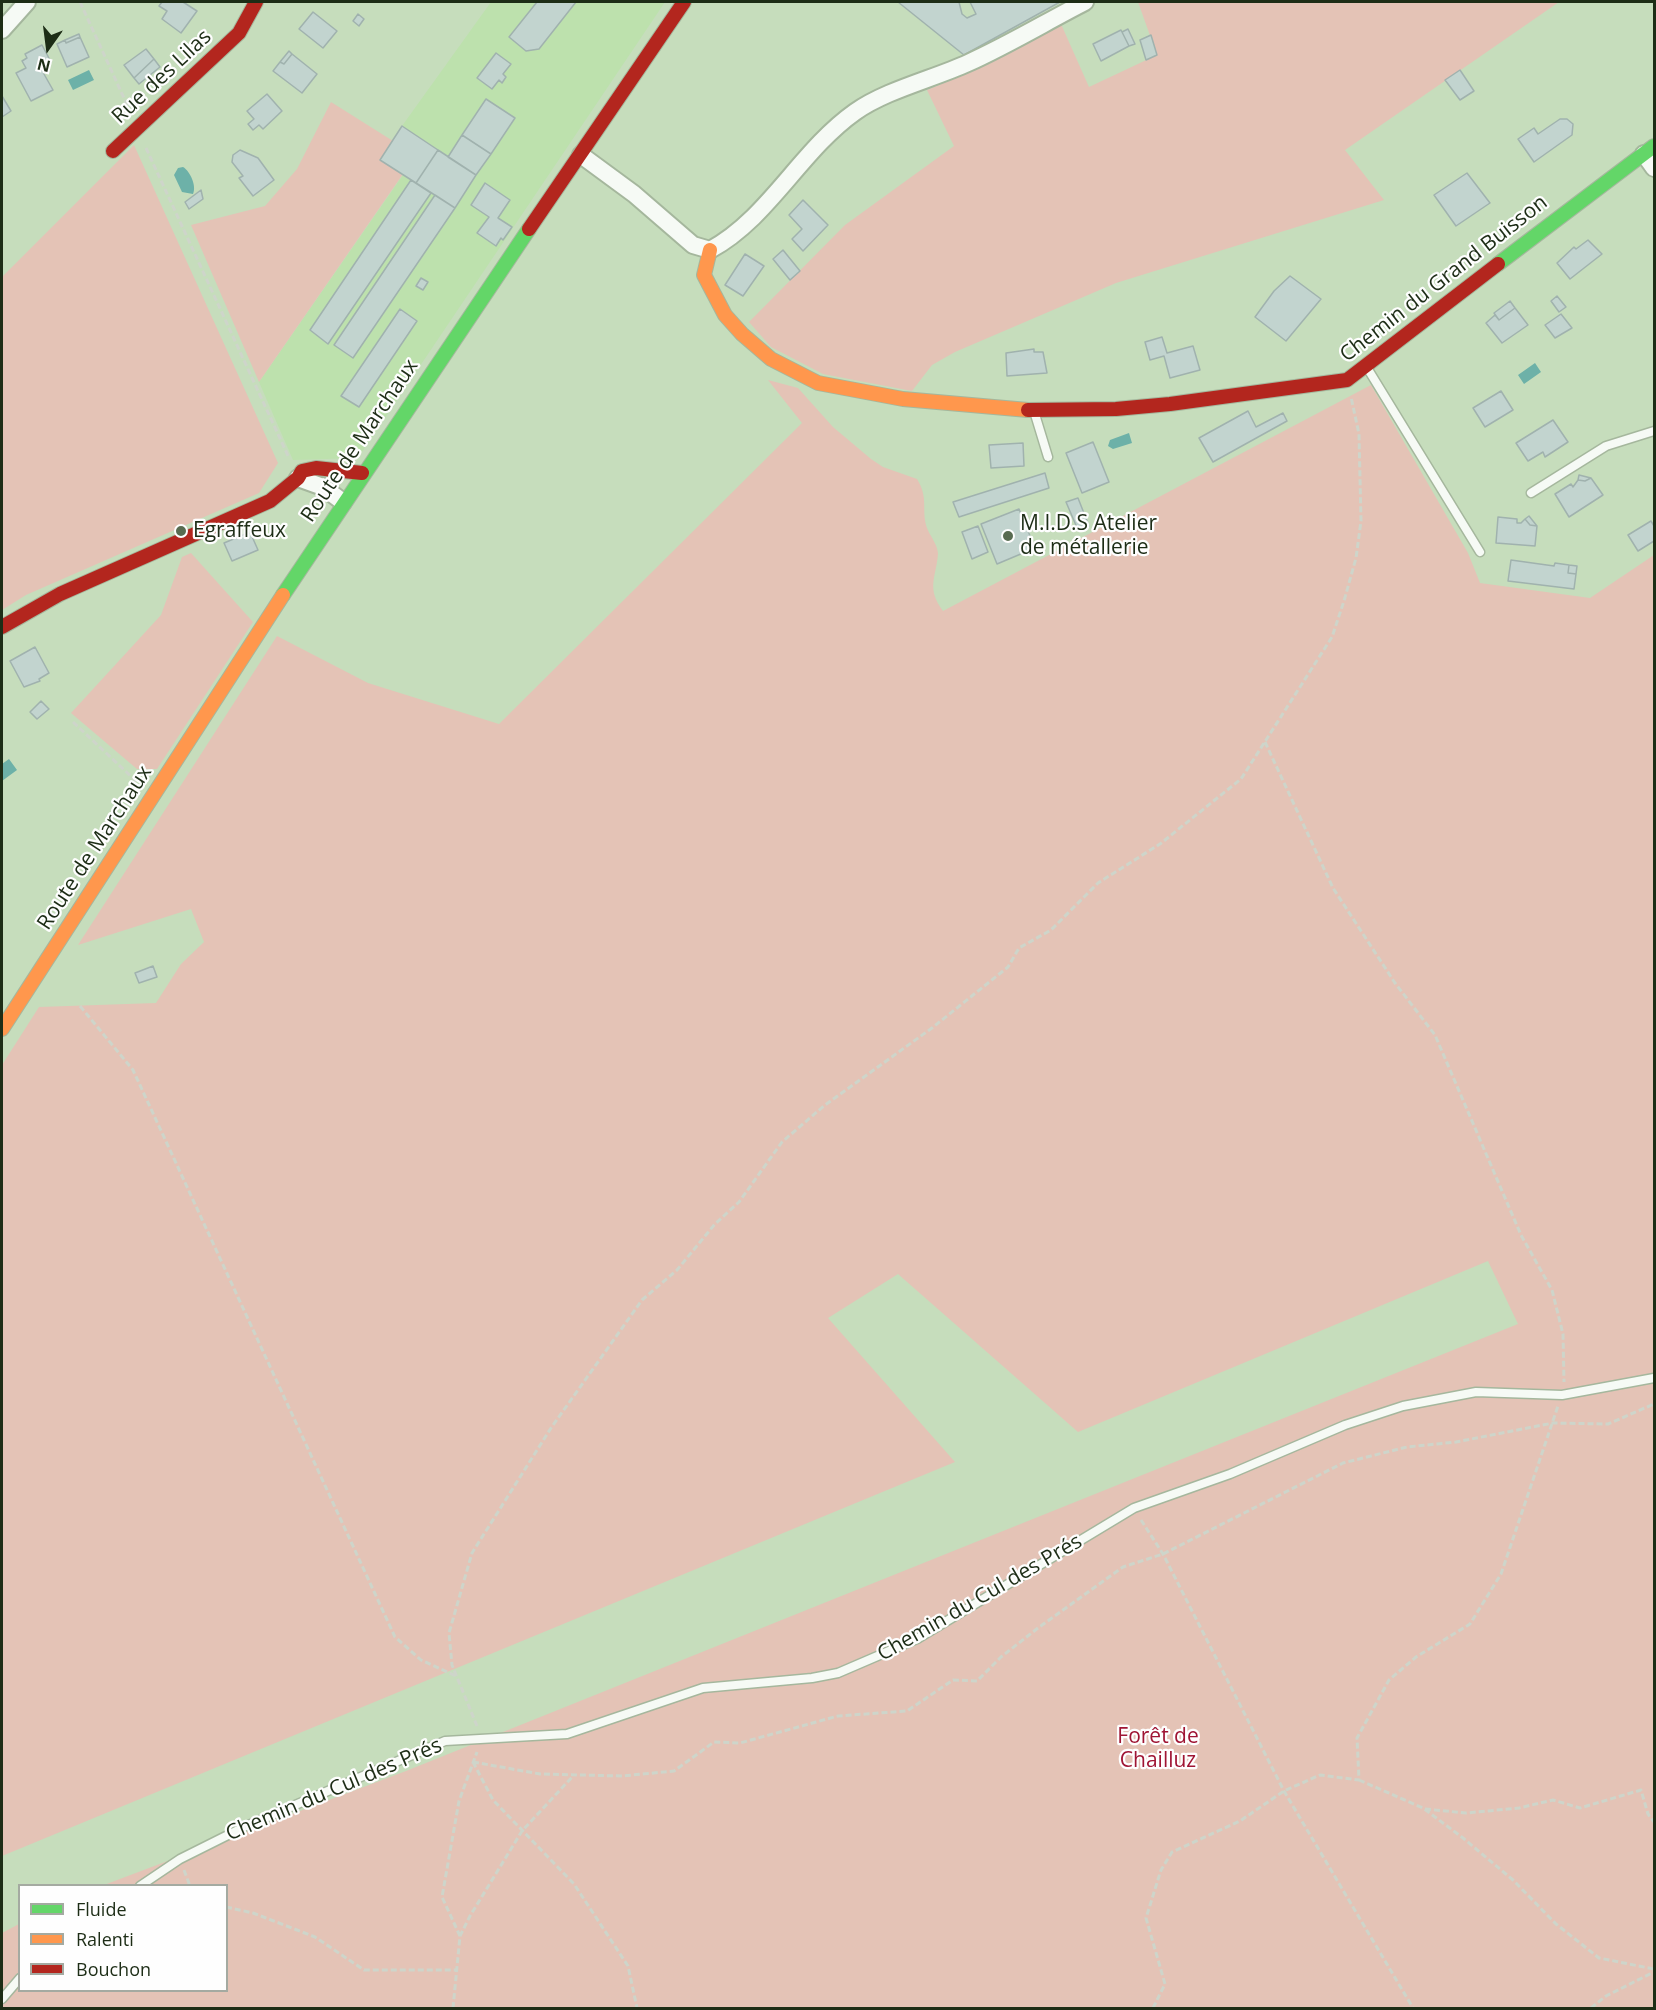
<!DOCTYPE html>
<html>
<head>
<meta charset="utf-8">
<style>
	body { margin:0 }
	#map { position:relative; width:1656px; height:2010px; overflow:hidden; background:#c6ddbc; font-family:"Open Sans",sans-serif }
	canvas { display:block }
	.frame { position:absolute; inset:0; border:3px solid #1d2d16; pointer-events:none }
	.legend { position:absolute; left:18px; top:1884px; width:210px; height:108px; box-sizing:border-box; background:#fefefe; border:2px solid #a4aaa1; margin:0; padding:8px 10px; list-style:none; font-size:18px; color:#1d2d16 }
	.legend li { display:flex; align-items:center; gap:12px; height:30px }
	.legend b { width:30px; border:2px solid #a4aaa1 }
	.north { position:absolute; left:18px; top:18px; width:60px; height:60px; -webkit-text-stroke:4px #fefefe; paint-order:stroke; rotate:194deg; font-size:16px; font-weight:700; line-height:24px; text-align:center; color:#1d2d16 }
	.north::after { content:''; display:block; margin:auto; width:21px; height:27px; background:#1d2d16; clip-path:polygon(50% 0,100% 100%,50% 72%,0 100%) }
</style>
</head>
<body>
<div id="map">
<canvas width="1656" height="2010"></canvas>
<div class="frame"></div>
<ul class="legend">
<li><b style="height:8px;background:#63d668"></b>Fluide</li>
<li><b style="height:8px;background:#ff974d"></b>Ralenti</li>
<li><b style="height:8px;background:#b3261e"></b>Bouchon</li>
</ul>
<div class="north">N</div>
</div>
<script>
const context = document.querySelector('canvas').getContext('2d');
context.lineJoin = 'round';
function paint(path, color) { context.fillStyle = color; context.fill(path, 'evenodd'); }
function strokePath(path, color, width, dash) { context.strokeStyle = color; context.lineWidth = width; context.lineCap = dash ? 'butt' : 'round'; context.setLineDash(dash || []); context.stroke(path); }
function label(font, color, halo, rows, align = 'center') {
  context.font = font + ' "Open Sans",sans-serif'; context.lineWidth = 4.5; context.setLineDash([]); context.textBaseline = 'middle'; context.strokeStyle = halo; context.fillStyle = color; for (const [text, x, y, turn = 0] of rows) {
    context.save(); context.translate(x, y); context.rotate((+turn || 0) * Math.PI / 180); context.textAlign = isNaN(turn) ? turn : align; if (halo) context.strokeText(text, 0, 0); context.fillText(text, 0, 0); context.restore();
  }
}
const built = new Path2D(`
	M491,2H665L358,458L293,460L259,382L403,175L402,126Z`);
const green = new Path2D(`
	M1138,2H1559L1345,150L1384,200L1116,283L955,352L932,365L912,391L823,374L771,347L749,322L845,225L954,146L927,90L979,68L1061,24L1089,87L1157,55Z
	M331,102L393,141L403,174L259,382L191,225L265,206L297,169Z
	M134,145L278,463L259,493L26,595L2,610V277Z
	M768,380L798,388L833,427L871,459L883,467L917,479C929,498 921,510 927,528C930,536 938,545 938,554C936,578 926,588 943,611L1371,385L1468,553L1480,583L1590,598L1654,555V2008H2V1933L19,1924L20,1990H226V1886L104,1885L406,1771L1518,1324L1488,1261L1078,1432L898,1274L828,1318L955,1462L2,1856V1065L39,1007L156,1003L181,964L204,942L191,909L78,945L277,636L368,683L499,724L802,423Z
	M191,553L253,622L157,769H137L71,713L161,615L182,557Z`);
const water = new Path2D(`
	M89,70L94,80L73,90L68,80Z
	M178,168L183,167C190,171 197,186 193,194L182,192L174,175Z
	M1535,363L1541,372L1524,384L1518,375Z
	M1129,433L1132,443L1113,449L1108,446L1110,440Z
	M9,759L17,770L2,781V764Z`);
const building = new Path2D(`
	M162,2H183L197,11L181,33L162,19L167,11L159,6Z
	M537,2H576L539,49L526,51L509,37Z
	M898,2H959L962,14L967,18L976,14L970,2H1060L964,55Z
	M313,12L337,31L323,48L299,29Z
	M358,14L364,19L359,26L353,21Z
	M1128,29L1135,44L1129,46L1122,32Z
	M1121,30L1129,46L1101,61L1093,44Z
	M79,34L80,37L66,43L65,40Z
	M1151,35L1157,55L1146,60L1140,40Z
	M80,37L89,57L67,67L57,44L65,40L66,43Z
	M42,45L51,62L40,67L53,90L31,101L16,73L26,68L22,61L27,58L25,54Z
	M146,49L154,59L134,78L124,65Z
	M289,51L292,54L284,64L280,62Z
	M496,53L511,64L503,74L506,77L502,83L499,80L492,89L477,78Z
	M292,54L317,74L302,93L273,71L280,62L284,64Z
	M154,59L160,67L139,84L134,78Z
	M1460,70L1474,91L1460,100L1445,80Z
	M267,94L282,111L263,129L259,125L253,130L248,124L254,119L247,111Z
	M2,96L11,111L2,117Z
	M486,99L515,118L491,154L462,135Z
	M1560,119H1567L1573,124L1572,135L1534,162L1518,139L1534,128L1538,134Z
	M402,126L438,150L416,183L380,160Z
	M462,135L491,154L476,175L448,157Z
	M240,150L258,158L274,180L253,196L239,178L243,176L232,162L233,155Z
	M438,150L476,175L455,208L416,183Z
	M1467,173L1490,203L1456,226L1434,195Z
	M411,180L431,193L328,344L310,330Z
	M485,183L510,200L498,218L512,227L503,240L501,238L496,246L477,233L489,217L471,205Z
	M201,190L203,199L189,209L185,202Z
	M435,195L455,208L353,358L334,345Z
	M803,200L828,225L803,251L792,239L802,229L789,215Z
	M1588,240L1602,254L1570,279L1557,263L1574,247L1576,249Z
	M783,250L800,271L790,280L773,259Z
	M745,254L764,266L743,296L725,285Z
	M1290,276L1321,299L1286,341L1255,317L1274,291Z
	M421,278L428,282L423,290L416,286Z
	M1557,296L1566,307L1559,312L1551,301Z
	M1510,301L1515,308L1499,320L1494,313Z
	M1515,308L1528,325L1502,343L1486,323L1495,315L1499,320Z
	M400,309L417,321L359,407L341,396Z
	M1561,314L1572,328L1555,338L1545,325Z
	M1162,337L1167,353L1193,346L1200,370L1170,378L1164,356L1150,360L1145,342Z
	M1034,349V352H1043L1047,373L1007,376L1006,353Z
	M1501,391L1513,410L1485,427L1473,408Z
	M1248,411L1256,427L1283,413L1287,421L1213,462L1199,438Z
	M1553,420L1568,442L1545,457L1543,452L1528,461L1516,443Z
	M1093,442L1109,482L1082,493L1066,453Z
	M1023,443L1024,466L991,468L989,445Z
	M1045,473L1049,488L959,517L953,502Z
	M1579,475L1591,478L1585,481L1578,480Z
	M1591,478L1603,495L1569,517L1555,494L1571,484L1573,487L1578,480L1585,481Z
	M1078,498L1089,526L1078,530L1066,502Z
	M1019,509L1035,548L997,564L981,524Z
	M1529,516L1537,526L1530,525L1525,519Z
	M1498,517L1517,519V523H1521L1525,519L1530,525L1537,526L1535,546L1496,543Z
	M1651,521L1654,526V541L1638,551L1628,535Z
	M978,526L988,552L972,559L962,532Z
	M250,532L258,550L232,561L224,543Z
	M1511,560L1554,566L1555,563L1569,565L1568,573L1576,574L1574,589L1508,581Z
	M1569,565L1577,566L1576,574L1568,573Z
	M35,647L49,673L39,679L40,681L24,687L10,661Z
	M41,701L49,709L37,719L30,712Z
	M153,966L157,977L139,983L135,973Z`);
const path = new Path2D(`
	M80,2L129,109
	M146,148L289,458
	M73,722L137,782
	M1265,742L1333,888L1395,983L1435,1035L1521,1235L1552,1290L1563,1334L1564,1382
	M80,1006L133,1070L395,1637L421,1660L456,1676
	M1141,1520L1163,1554L1284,1791L1413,2008
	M477,1726L452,1665L449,1633L472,1553L551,1428L642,1300L677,1270L715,1224L739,1202L782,1142L825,1105L932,1028L1008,967L1019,948L1051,930L1098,883L1160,844L1241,779L1332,637L1344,601L1356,558L1361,521L1359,434L1351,397
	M473,1762L540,1774L622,1776L674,1771L714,1742L740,1743L838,1716L907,1711L953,1680L977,1681L1001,1657L1038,1628L1123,1567L1163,1554L1343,1463L1407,1447L1456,1442L1553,1423L1608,1424L1654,1404
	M473,1762L493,1800L574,1884L628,1966L637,2008
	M1359,1780L1423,1808L1463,1838L1513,1880L1556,1924L1599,1958L1654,1969
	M1425,1809L1466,1813L1519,1808L1553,1800L1580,1808L1641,1790L1648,1814L1654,1822
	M184,1870L190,1886
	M226,1907L253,1913L315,1937L364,1970H458
	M460,1936L442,1897L459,1801L477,1752
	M453,2008L460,1936L470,1916L522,1831L574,1775
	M1153,2008L1165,1984L1146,1918L1161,1870L1172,1852L1240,1821L1284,1791L1320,1775L1359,1780L1357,1738L1389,1680L1416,1657L1470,1624L1501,1574L1558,1406
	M1591,2008L1606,1996L1654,1972`);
const lane = new Path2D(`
	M1366,366L1480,552
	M1034,411L1048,457
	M1531,493L1606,446L1654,431
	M140,1886L180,1859L246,1826L445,1741L567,1734L703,1688L812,1678L838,1673L917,1639L1134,1508L1230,1474L1345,1425L1403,1406L1476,1392L1562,1395L1654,1378
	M2,1999L20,1978`);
const street = new Path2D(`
	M2,30L27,2
	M1644,154L1654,168
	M581,155L634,194L693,245L710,250C769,218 800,151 855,112C886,90 933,79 968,63C1008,45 1046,22 1085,2
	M298,478L323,487L343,502`);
const fast = new Path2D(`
	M1498,264L1654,146
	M283,595L529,229`);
const slow = new Path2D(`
	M710,250L704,275L725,315L742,334L771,359L818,383L903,399L1028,410
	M2,1029L283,595`);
const jam = new Path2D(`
	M113,151L239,33L256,2
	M529,229L684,2
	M1028,410L1116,409L1170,404L1347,380L1498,264
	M2,627L60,594L270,501L298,478L302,471L316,468L362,473`);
const markers = [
	[181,531,6,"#586b50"],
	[1008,536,6,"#586b50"]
];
const streetNames = [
	["Rue des Lilas",162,77,-43],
	["Chemin du Grand Buisson",1444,279,-38],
	["Route de Marchaux",360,441,-56],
	["Route de Marchaux",95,848,-57],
	["Chemin du Cul des Prés",980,1598,-30],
	["Chemin du Cul des Prés",334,1790,-23]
];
const poiNames = [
	["M.I.D.S Atelier",1020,524],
	["de métallerie",1020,548],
	["Egraffeux",193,531]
];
const parkNames = [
	["Forêt de",1158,1737],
	["Chailluz",1158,1761]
];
paint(built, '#bde1ad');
paint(green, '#e4c3b6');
paint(water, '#6db1a8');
paint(building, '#c2d4cf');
strokePath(building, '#a0b2ae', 1.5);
strokePath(lane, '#a5b79d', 11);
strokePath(street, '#a5b79d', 20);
strokePath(fast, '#a5b79d', 16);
strokePath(slow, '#a5b79d', 16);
strokePath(jam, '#a5b79d', 16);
strokePath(path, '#ced5ca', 3, [6, 3]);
strokePath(lane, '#f6faf5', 8);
strokePath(street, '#f6faf5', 16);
strokePath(fast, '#63d668', 14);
strokePath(slow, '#ff974d', 14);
strokePath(jam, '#b3261e', 14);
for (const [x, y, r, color] of markers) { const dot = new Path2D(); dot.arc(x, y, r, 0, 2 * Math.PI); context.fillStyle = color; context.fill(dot); strokePath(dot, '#fefefe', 2); }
label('21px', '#1d2d16', '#fefefe', streetNames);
label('21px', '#1d2d16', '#fefefe', poiNames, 'left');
label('21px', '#9f1534', '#fefefe', parkNames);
</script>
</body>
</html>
